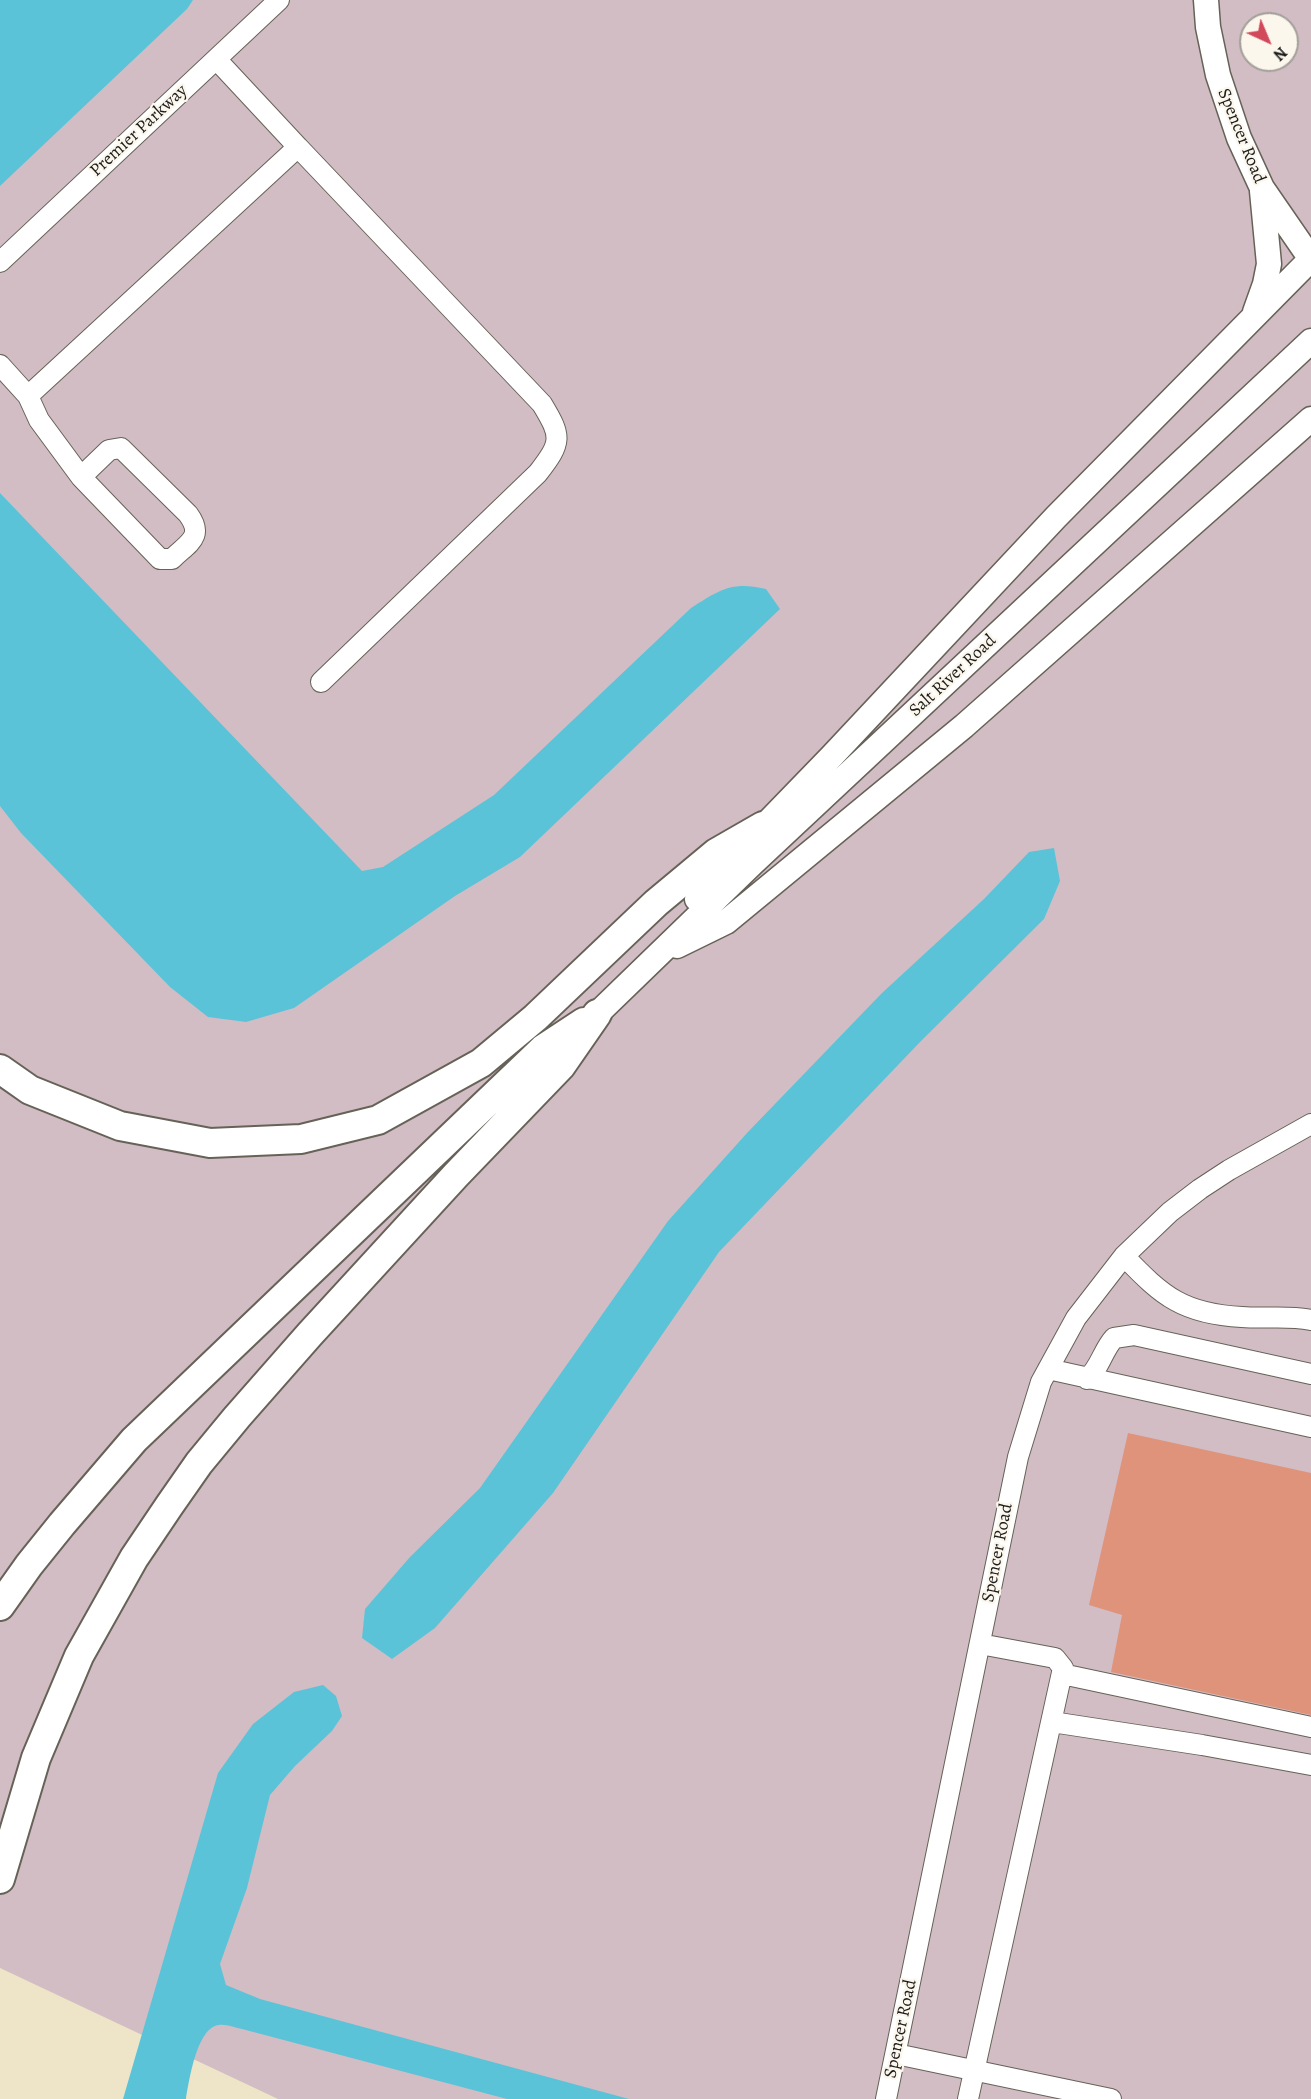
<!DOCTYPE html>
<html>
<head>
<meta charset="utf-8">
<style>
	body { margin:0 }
	#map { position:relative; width:1311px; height:2099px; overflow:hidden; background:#eee5c8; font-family:Alegreya,serif }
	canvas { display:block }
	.north { position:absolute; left:1239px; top:12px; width:60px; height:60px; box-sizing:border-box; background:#fbf7ec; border:2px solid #a29f99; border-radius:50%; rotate:136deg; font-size:16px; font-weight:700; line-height:24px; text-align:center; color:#1c1c1c }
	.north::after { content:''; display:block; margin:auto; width:21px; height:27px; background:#d1495b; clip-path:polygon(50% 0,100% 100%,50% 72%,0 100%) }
</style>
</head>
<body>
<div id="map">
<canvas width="1311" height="2099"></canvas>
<div class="north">N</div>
</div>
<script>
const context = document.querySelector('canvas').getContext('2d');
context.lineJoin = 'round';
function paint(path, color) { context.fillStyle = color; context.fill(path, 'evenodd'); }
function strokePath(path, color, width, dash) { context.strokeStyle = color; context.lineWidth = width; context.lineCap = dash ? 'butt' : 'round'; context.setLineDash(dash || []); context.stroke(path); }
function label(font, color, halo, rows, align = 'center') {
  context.font = font + ' Alegreya,serif'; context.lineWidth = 4.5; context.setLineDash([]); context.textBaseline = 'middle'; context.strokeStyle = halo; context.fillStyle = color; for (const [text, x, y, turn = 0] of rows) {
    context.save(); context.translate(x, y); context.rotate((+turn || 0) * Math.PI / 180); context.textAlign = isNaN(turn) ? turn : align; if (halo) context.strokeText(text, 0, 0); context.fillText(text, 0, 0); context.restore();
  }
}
const industrial = new Path2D(`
	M0,0H1311V2099H278L0,1968ZM1251,24H1287V60H1251Z`);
const water = new Path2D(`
	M0,0H193L187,9L0,186Z
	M0,493L362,871L383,867L494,795L691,608C720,590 731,581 766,589L780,609L520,857L455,896L294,1008L246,1022L208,1017L170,987L21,833L0,806Z
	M1054,848L1060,881L1044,919L921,1041L719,1252L553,1493L435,1628L392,1659L362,1638L365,1609L410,1557L480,1488L668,1221L747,1133L882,993L984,899L1029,852Z
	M323,1685L336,1696L342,1716L332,1731L295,1766L270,1795L247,1888L220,1964L226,1985L260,1999L629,2099H507L242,2029C236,2028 226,2024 219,2025C197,2027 189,2081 186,2099H123L218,1773L253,1724L294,1692Z`);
const building = new Path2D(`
	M1128,1433L1311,1473V1715L1111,1672L1122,1615L1089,1605Z`);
const minor = new Path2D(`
	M298,147L542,404C562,437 562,442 538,473L321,682
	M0,262L279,0
	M0,365L28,396
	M81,477L160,559H172C188,543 205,537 188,514L121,448L109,450L81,477L39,420L28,396L298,147L216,59
	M1124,1256C1163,1297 1184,1314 1242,1317C1267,1319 1287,1315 1311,1320
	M1048,1369L1311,1427
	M1087,1379C1100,1368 1103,1350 1114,1338L1134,1335L1311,1374
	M1062,1674L1311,1727
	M1052,1722L1202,1745L1311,1765
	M896,2054L1111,2099
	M886,2099L1018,1457L1041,1382L1076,1318L1124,1256L1170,1212L1200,1189L1229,1170L1311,1124
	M968,2099L1063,1668L1055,1658L980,1644`);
const major = new Path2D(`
	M1206,0L1208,27L1218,75L1239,138L1262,188L1304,249L1311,257
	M1255,312L1265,284L1269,264L1262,191
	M697,899L709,883L832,756L1056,517L1311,259
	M677,946L726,922L964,726L1311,419
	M597,1014L753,863L1311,341`);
const highway = new Path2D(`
	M0,1069L30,1090L120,1126L210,1143L301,1139L378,1120L481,1063L535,1018L656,903L716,853L763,826
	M0,1606L29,1565L62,1524L134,1440L543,1049L584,1022
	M0,1879L36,1758L79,1656L134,1558L169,1506L199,1463L237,1417L310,1334L456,1175L561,1066L597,1014`);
const streetNames = [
	["Premier Parkway",139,131,-43],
	["Spencer Road",1241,136,68],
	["Salt River Road",953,676,-43],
	["Spencer Road",998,1553,-79],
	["Spencer Road",901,2029,-78]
];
paint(industrial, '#d2bdc5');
paint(water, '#5bc3d8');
paint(building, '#df937a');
strokePath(minor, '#666258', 22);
strokePath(major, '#666258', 27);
strokePath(highway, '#666258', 32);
strokePath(minor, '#fff', 20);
strokePath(major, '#fff', 24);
strokePath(highway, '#fff', 28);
label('18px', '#1c1c1c', '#fbf7ec', streetNames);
</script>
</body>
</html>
